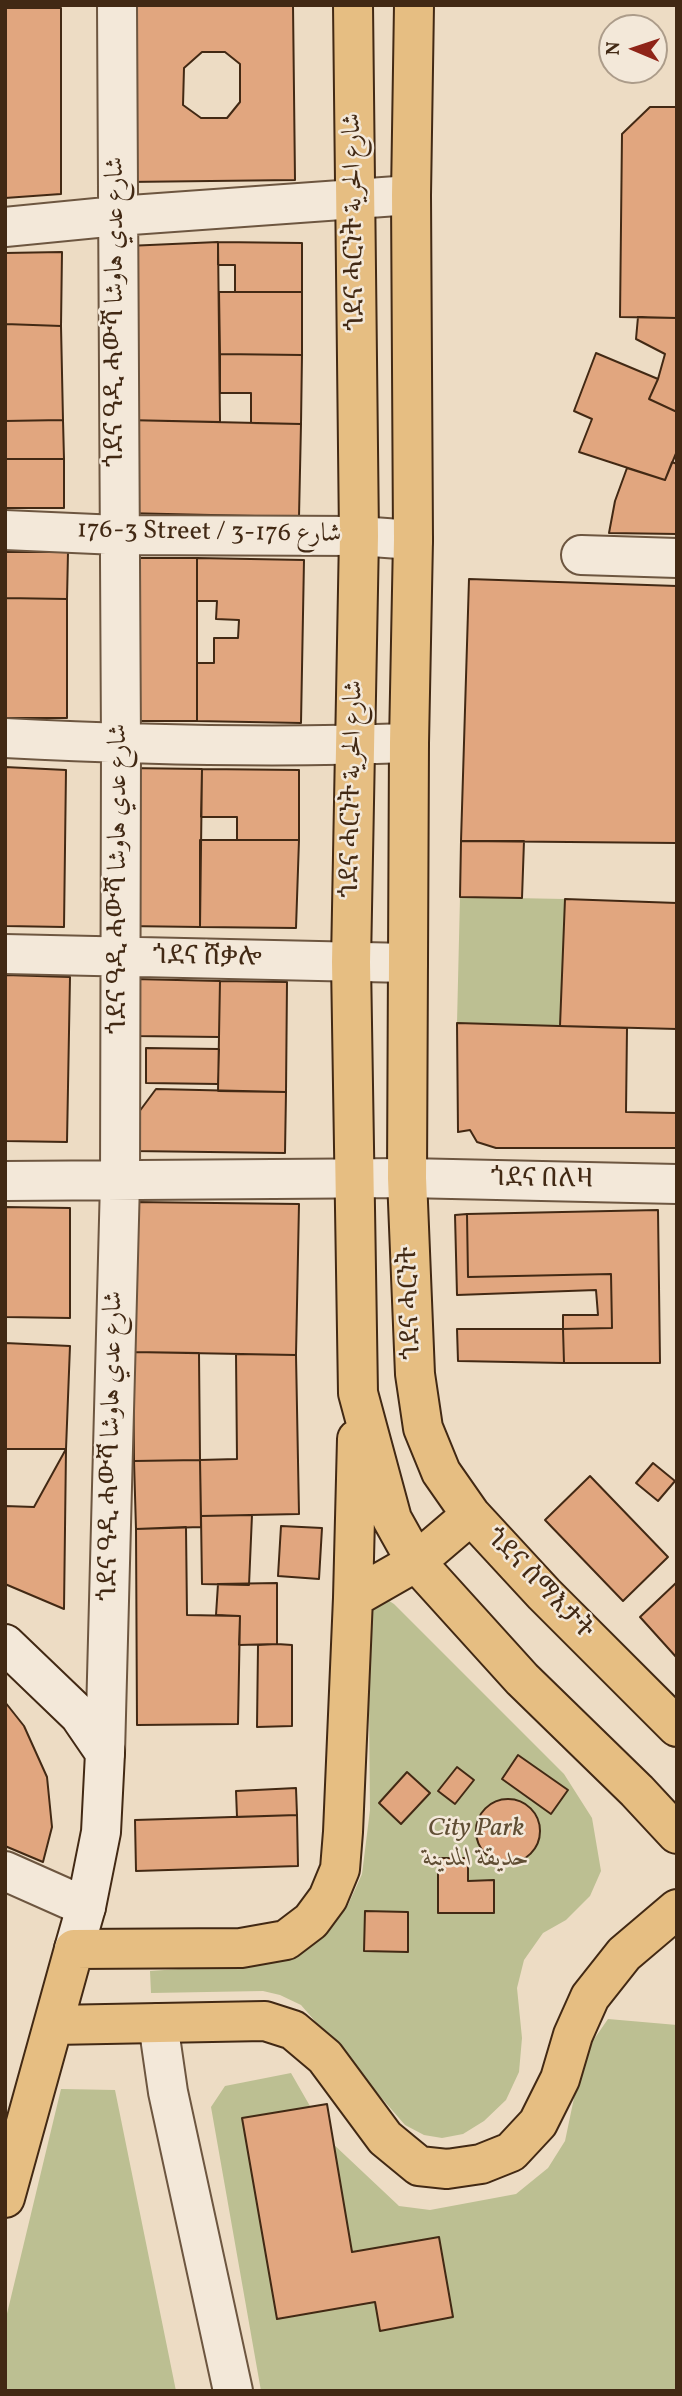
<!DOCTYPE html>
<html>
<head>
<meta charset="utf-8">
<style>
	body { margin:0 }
	#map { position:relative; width:682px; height:2396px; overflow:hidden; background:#eddcc4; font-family:Vollkorn,serif }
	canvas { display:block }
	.frame { position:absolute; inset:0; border:7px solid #422914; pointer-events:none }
	.north { position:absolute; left:598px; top:14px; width:70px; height:70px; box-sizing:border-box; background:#f3e8d9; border:2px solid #ac9c8a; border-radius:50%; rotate:272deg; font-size:19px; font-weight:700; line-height:28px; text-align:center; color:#422914 }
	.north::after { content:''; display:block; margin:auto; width:24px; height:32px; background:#8f2418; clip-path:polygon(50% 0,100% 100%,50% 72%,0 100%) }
</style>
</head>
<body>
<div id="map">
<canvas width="682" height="2396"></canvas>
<div class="frame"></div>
<div class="north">N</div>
</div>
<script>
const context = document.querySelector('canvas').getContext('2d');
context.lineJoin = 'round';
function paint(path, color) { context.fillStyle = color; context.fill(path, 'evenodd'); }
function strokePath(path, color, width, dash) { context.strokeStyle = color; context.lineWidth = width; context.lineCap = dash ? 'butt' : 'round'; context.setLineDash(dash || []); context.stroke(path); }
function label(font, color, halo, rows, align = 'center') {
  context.font = font + ' Vollkorn,Amiri,"Noto Serif Ethiopic",serif'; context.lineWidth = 5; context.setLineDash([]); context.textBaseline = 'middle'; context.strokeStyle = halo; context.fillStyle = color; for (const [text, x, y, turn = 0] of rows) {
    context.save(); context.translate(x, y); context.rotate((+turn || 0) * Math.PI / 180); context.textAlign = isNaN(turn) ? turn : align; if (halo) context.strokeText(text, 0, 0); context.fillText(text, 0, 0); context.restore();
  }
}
const green = new Path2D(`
	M460,897L565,899L560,1026L457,1023Z
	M383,1597L394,1604L564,1774L592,1818L601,1871L590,1896L566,1920L543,1933L524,1960L517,1988L522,2038L519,2072L506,2100L484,2121L463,2134L442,2138L424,2135L405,2125L301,2005L280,1995L263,1991L151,1993L150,1971L266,1963L327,1931L348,1905L362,1874L370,1810L368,1615L373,1600Z
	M608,2019L677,2025V2391H261L211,2107L225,2086L291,2073L330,2141L399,2206L430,2210L516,2194L548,2168L565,2141L583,2055Z
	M61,2089L115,2090L176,2391H5V2322Z`);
const building = new Path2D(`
	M126,5H293L295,180L127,182ZM202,52H225L240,64V102L227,118H201L183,105L184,68Z
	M5,8H61V194L5,198Z
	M650,107H677V318L620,317L622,134Z
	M218,242L220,422L125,420L127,246Z
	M218,242L302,243V292H235V265H218Z
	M62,252L61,326L5,324V253Z
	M219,292H302V355L220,354Z
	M638,317L677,318V412L649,399L658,379L665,354L636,339Z
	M5,324L61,326L63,420L5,421Z
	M596,353L658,379L649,399L677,412V451L665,480L579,452L592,419L574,411Z
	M220,354L302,355L301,424L251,423V393H220Z
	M63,420L64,459H5V421Z
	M125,420L301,424L299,517L123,513Z
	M5,459H64V508H5Z
	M672,462L677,464V534L609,533L615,501L627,468L665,480Z
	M5,552H68L67,599L5,598Z
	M129,558H197V721H129Z
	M197,558L304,560L301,723L197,721V663H214V638H238L239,620L216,619L217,601H197Z
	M469,579L677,586V843L461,841Z
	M5,598L67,599V718H5Z
	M5,767L66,770L64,927L5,926Z
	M126,768L202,769L200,927L125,926Z
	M202,769L299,770V840H237V817H201Z
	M200,840H299L296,928L200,927Z
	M461,841H524L522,898L460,897Z
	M565,899L677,903V1029L560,1026Z
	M5,975L70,977L67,1142L5,1141Z
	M134,979L220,981L219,1037L133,1036Z
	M220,981L287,982L286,1092L218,1091Z
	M457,1023L627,1028L626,1112L677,1113V1148H496L477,1142L470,1130L458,1132Z
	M146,1048L219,1049L218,1084L146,1083Z
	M156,1089L286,1092L285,1153L133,1151V1120Z
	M133,1202L299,1204L296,1355L133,1352Z
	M5,1207L70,1208V1318L5,1317Z
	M658,1210L660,1363H564L563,1329L612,1328L611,1274L468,1277L467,1214Z
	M467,1214L468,1277L611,1274L612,1328L563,1329V1315H598L596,1290L457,1295L455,1215Z
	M457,1329H563L564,1363L458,1361Z
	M5,1343L70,1346L66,1449H5Z
	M133,1352L199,1353L200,1460L134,1461Z
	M236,1354L296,1355L299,1514L201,1516L200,1460L237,1459Z
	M66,1449L64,1609L5,1584V1506L34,1507Z
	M200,1460L201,1527L136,1529L134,1461Z
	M653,1463L675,1481L658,1501L636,1483Z
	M590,1476L668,1557L623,1601L545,1520Z
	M252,1515L249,1585L202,1584L201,1516Z
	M281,1526L322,1528L319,1579L278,1576Z
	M186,1527L187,1615L240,1616L238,1724L137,1725L136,1529Z
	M677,1582V1658L640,1617Z
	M277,1583V1644L239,1645L240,1616L216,1615L218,1584Z
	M277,1644L292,1645V1726L257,1727L258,1645Z
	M5,1702L24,1726L47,1777L52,1827L43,1862L5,1846Z
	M518,1755L568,1790L551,1814L502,1779Z
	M457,1767L474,1780L455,1804L438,1791Z
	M407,1772L430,1793L401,1824L379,1803Z
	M296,1788L297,1815L237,1817L236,1791Z
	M476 1831a32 32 0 1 1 64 0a32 32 0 1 1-64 0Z
	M297,1815L298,1866L136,1871L135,1820Z
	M438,1858H468V1881L494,1880V1913H438Z
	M365,1911L408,1912V1952L364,1951Z
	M327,2104L352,2252L439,2237L453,2317L380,2331L375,2302L277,2319L242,2118Z`);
const minor = new Path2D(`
	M5,227L117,216L411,195
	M5,530L118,535L359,536L413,540
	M581,555L677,558
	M5,738C139,745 274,748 409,743
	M5,954L408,963
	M5,1181L407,1178L677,1184
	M105,1753L120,1182L121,744L117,5
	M5,1871L86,1907
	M158,2023L168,2092L233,2391`);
const secondary = new Path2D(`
	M5,1644L79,1715L105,1753L101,1832L86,1907L74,1949`);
const primary = new Path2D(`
	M353,5L359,536L351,962L358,1393L392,1519L416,1562L522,1679L637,1791L677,1834
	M414,5L411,195L413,540L409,743L407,1178L415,1374L423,1428L441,1472L471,1515L544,1594L677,1727
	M353,1598L416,1562L471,1515
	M53,2025L265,2021L293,2030L325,2057L385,2138L419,2166L447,2169L481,2164L511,2152L538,2123L560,2079L573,2035L590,1997L624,1954L677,1909
	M5,2198L74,1949L241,1948L286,1940L311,1921L328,1898L340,1869L343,1832L353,1598L357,1439`);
const streetNames = [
	["ጎደና ሓርነት شارع الحرية",356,222,-91],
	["ጎደና ዓዲ ሓውሻ شارع عدي هاوشا",117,312,-90],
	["176-3 Street / شارع 176-3",209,534,1],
	["ጎደና ሓርነት شارع الحرية",354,789,-89],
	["ጎደና ዓዲ ሓውሻ شارع عدي هاوشا",120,879,-90],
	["ጎደና ሸቃሎ",207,959,1],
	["ጎደና በለዛ",542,1181,1],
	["ጎደና ሓርነት",412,1303,-92],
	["ጎደና ዓዲ ሓውሻ شارع عدي هاوشا",113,1446,-89],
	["ጎደና ሰማእታት",538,1585,46]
];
const parkNames = [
	["City Park",476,1830],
	["حديقة المدينة",476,1860]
];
paint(green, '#bcbf92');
paint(building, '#e1a67f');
strokePath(building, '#422914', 2);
strokePath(minor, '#6d5640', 42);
strokePath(secondary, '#422914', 42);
strokePath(primary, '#422914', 42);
strokePath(minor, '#f3e8d9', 38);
strokePath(secondary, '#f3e8d9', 38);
strokePath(primary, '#e6be82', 38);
label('26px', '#422914', '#f3e8d9', streetNames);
label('italic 26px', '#604e34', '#f3e8d9', parkNames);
</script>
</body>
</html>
